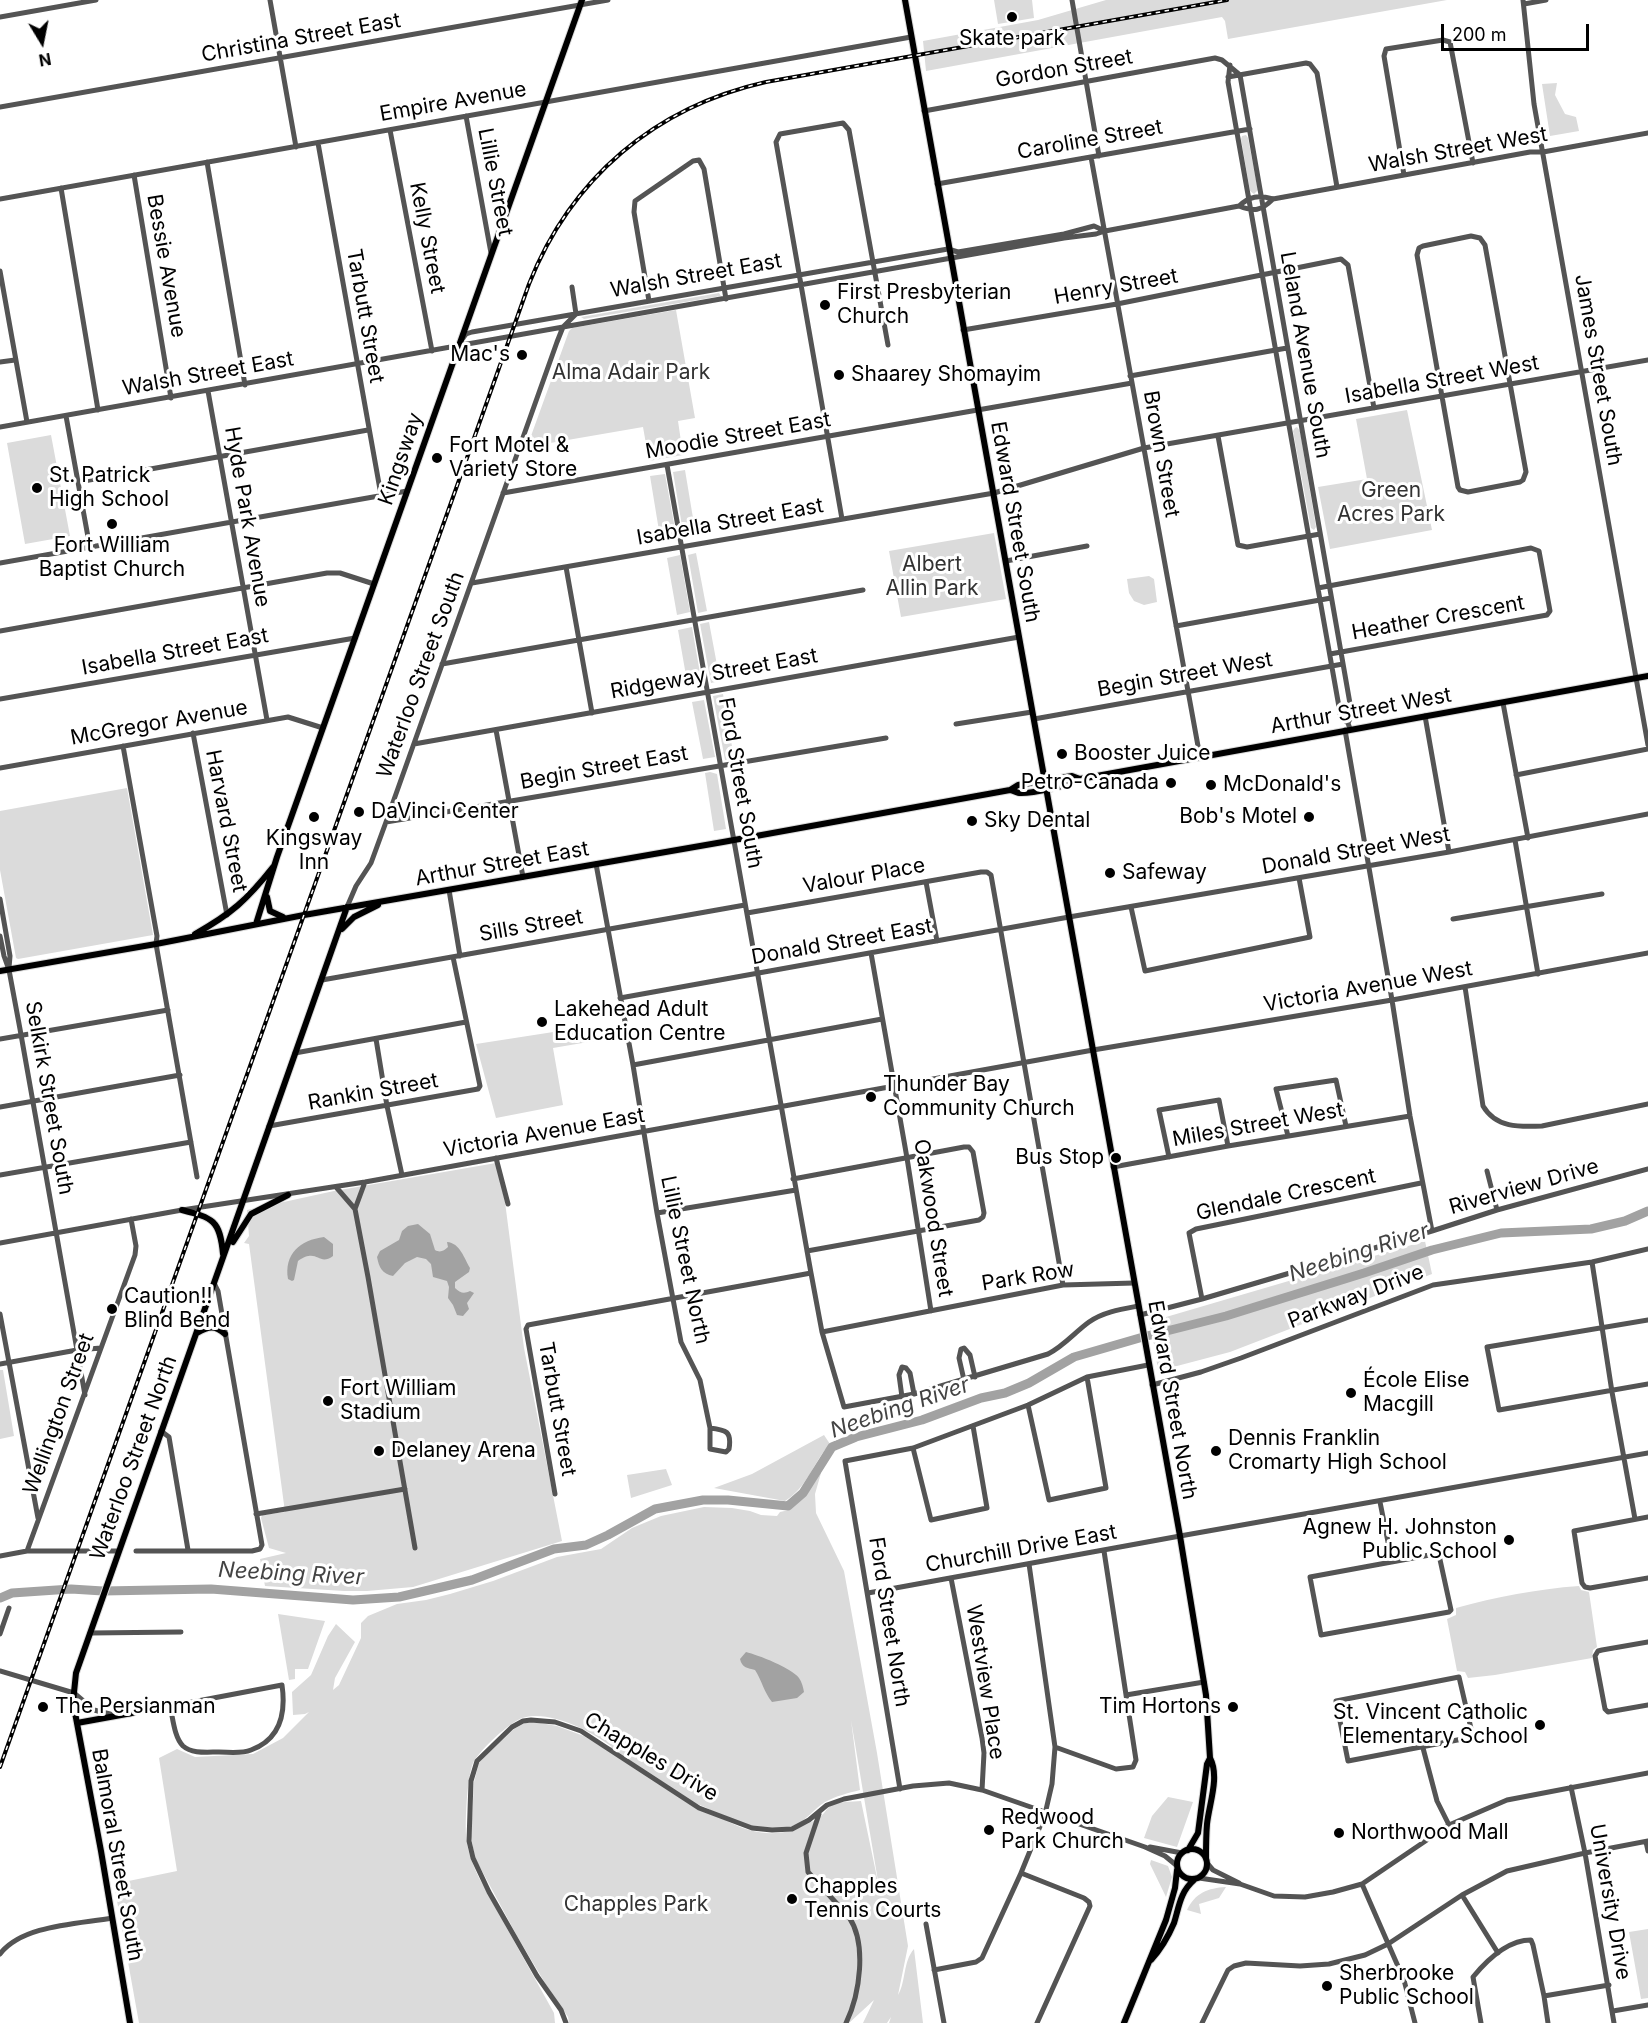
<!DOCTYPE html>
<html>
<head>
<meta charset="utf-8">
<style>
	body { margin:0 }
	#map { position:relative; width:1648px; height:2023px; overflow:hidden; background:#fff; font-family:Inter,sans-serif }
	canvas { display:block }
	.north { position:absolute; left:12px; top:12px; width:60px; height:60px; -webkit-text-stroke:4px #fff; paint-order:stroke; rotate:170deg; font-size:16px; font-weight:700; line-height:24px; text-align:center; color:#000 }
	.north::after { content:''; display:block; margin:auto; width:21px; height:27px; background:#000; clip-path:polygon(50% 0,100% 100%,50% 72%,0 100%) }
	.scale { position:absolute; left:1441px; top:24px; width:148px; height:27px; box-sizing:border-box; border:3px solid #000; border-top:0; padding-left:8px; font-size:18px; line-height:21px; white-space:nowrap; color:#000; -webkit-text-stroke:4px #fff; paint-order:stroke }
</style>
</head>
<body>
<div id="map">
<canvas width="1648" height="2023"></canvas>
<div class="north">N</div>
<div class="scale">200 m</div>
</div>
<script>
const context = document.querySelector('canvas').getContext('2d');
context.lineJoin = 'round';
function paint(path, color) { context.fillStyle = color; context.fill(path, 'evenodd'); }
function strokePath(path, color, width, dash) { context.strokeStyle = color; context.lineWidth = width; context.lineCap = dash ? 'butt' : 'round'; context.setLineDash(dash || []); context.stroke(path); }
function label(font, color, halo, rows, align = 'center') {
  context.font = font + ' Inter,sans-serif'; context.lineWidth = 6; context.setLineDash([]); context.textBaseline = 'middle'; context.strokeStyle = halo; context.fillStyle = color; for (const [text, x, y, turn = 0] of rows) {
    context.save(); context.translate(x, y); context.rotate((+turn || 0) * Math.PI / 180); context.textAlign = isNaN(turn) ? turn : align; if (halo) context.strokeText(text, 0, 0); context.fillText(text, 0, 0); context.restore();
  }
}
const green = new Path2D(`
	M994,0H1032L1034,18L998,24Z
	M1106,0H1447L1228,39L1225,21L1222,17L926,71L923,41L1038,20Z
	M1557,83L1555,95L1565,114L1576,117L1579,131L1550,136L1542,84Z
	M1246,135L1248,138L1258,190L1254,194L1250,191L1241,139L1242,136Z
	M719,293L721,296L584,319L581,317Z
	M676,310L695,418L678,421L683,455L649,461L643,427L527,447L569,331L572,328Z
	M1407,410L1432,530L1330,549L1318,487L1367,479L1356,419Z
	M1297,427L1300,431L1316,527L1314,530L1311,528L1293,431L1295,428Z
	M51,435L70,536L25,544L7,443Z
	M685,470L696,536L684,538L673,472Z
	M665,474L677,540L661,543L650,476Z
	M994,533L1006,599L901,617L889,551Z
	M696,553L707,611L698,613L688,555Z
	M680,555L690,612L677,615L667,558Z
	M1149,576L1154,579L1157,602L1144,605L1134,601L1129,593L1127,579Z
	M709,622L720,681L711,683L700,624Z
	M692,627L702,685L688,687L678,630Z
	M723,694L734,758L725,760L713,696Z
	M704,700L715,757L703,759L692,702Z
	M710,772L717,774L726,829L714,831L705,773Z
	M127,788L153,935L18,959L16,958L0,870V811Z
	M592,1026L594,1041L553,1048L563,1105L496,1118L476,1044Z
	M496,1163L505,1202L524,1348L562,1541L413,1587L367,1591H344L265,1586L260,1559L286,1553L269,1548L261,1518L262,1515L285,1512L249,1244L244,1243L249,1236L247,1210L334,1191Z
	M1425,1241L1432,1274L1230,1352L1158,1371L1155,1349L1149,1322Z
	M0,1370H3L14,1436L0,1439Z
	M824,1435L830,1444C813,1462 808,1487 785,1501L714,1488L752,1474Z
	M820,1466L821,1473L815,1494L816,1513L844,1571L877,1753L908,1946L898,1995C906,1982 903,1961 914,1949L923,2023H889L891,2017L887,2023H863L874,2000L849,2023H569L568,2017L545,1983L517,1936L475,1858L471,1837L474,1782L479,1763L484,1757L514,1729L525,1723L535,1722L557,1726L584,1736L600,1746L612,1747C592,1731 548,1709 522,1718C509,1723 482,1748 474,1761C467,1773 464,1829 467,1843C469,1856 474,1867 479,1878L554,2013L555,2023H139L114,1884L177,1871L159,1758L177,1749L195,1757L253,1754L283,1738L309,1712L305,1714L293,1715L292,1692L311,1675L328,1636L336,1624L355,1642L335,1678L333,1690L339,1685L361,1638V1623L368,1616L397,1604L426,1600L450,1594L493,1581L557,1557L601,1549L632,1528L661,1516L704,1507L732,1508L750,1511L761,1515L777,1516L780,1512L789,1510L788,1506L803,1493ZM851,1720L879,1887L861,1801C852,1802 838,1801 830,1806C827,1808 826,1811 824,1813C820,1818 814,1821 809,1823C766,1846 734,1826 697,1804C704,1806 714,1812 722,1816C741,1825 774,1834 795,1825C807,1820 814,1809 825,1802C836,1796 848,1793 860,1790Z
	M666,1469L672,1485L631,1498L627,1475Z
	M1579,1586L1581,1590L1589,1592L1597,1647L1593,1650L1592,1658L1495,1675L1468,1678L1465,1672L1457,1671L1447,1619L1456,1615V1608C1496,1597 1537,1589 1579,1586Z
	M278,1614L325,1621L308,1669H295V1679L289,1680Z
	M1168,1797L1193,1802L1177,1847L1144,1838L1152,1816Z
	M1151,1860L1168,1866L1172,1877L1166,1897L1150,1864Z
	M1226,1887L1219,1898L1199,1904L1201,1914L1187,1910C1195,1893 1208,1888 1226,1887Z
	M1648,1929V1998L1641,1999L1629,1932Z`);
const water = new Path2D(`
	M418,1224L430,1234L435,1250C440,1253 444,1251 448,1247L447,1242C460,1243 464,1258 470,1268L469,1272L455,1282V1288C460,1293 464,1294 470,1291L474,1293L467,1303L469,1309L463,1316L457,1315L453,1305L448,1298L449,1287L447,1281L433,1277L431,1264L426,1259L417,1257L405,1263L393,1276C382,1274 379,1267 377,1257L380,1251L399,1240L402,1231L408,1226Z
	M324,1237L333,1244V1256C318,1267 318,1247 298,1261L294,1280L292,1281L288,1279C284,1254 300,1240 324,1237Z
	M746,1652C758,1655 792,1668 799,1678C802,1682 803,1687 804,1692L797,1698L772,1702C764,1692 762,1681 755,1670C748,1668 742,1668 740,1659Z`);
const river = new Path2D(`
	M0,1598L12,1593L71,1589L103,1591L211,1589L353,1600L399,1597L472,1580L554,1549L586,1545L608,1535L655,1509L703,1500H728L788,1506L803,1493L832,1447L856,1437L922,1420L981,1398L1005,1393L1029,1383L1074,1357L1143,1337L1226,1316L1364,1273L1432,1250L1501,1233L1591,1229L1625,1221L1648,1211`);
const minor = new Path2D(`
	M270,0L296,147
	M1072,0L1099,156
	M1523,0L1534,104L1648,745
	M1524,4L1546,0
	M0,17L96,0
	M1230,65L1228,82L1341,718L1348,723
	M1228,77L1306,63L1310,64L1317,73L1337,187
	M0,107L608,0
	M924,111L1215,58L1222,60L1240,75L1352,715L1348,723L1350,729
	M466,116L491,253
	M390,130L432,351
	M318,143L381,495
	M1091,157L1200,757
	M207,162L245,385
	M134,175L171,398
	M1404,175L1384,56L1386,49L1443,40L1450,42L1473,163
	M937,184L1250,129
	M61,188L98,410
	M0,199L911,37
	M1273,199C1261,211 1254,212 1239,206C1250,196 1258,195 1273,199L1530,152H1543L1648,133
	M1471,236L1480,238L1485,245L1526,472L1523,480L1520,482L1468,492L1460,490L1458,487L1417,255L1419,248L1423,246Z
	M0,271L27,422
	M649,301L634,212L635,201L693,161L699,160L704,169L726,299
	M963,330L1117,304L1341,259L1348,265L1374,408
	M463,338L466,334L472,332L948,249L958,252L1064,234L1094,226L1105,231
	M0,362L15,360
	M1130,376L1287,348
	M208,391L267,720
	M66,416L90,548
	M0,427L1064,238L1096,234L1105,231L1239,206
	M1218,436L1238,545L1247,547L1320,534
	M667,465L811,1273L822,1332L844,1407L914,1394L1048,1354C1064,1346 1075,1332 1089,1322C1103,1312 1122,1309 1138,1306
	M78,482L368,430
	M503,493L1132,383
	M842,519L776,142L780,134L843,123L849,130L888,345
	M1006,561L1087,546
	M0,563L407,491
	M566,567L592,713
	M472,583L994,493L1144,448L1648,360
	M1318,588L1531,548L1539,551L1550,611L1547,615L1330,654
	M1176,626L1331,598
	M0,631L327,573H340L374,584
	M442,664L863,590
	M0,699L355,638
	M1503,703L1528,838
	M1425,716L1449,852
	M1034,719L1343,664
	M956,724L1032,712
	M496,730L523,877
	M1345,730L1392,1000L1410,1116L1432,1231
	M193,733L227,915
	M414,744L1019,637
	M123,746L157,936L156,944L197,1177
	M0,768L288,717L323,728
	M1516,775L1648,749
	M386,822L886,738
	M1515,840L1538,974
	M596,864L633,1065L657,1213L681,1342L700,1380L710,1428C726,1430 732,1431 729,1449L726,1452L710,1449V1428
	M926,882L937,941
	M449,890L460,956
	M0,899L10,956L9,968
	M347,907L356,886L371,863L386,822L557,342L563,327L576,314L572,287
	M1131,907L1145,971L1310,937L1299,878
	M747,913L981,872H987L991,875L1063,1285
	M1453,919L1602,894
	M0,936L4,956L9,970L20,1029L85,1395
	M871,953L907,1158L931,1311
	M322,980L745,905
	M1465,987L1483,1106C1496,1128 1519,1127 1542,1126L1648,1104
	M620,998L1069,917L1449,852L1648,814
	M0,1039L168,1010
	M376,1039L387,1106L402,1175
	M295,1053L466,1022
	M633,1065L882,1019
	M0,1107L180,1075
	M269,1126L478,1089L480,1086L453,957
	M1288,1136L1276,1089L1336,1080L1346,1126
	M1169,1157L1159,1110L1219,1100L1228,1146
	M496,1158L508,1204
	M1113,1167L1228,1146L1410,1116
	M1487,1171L1497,1210
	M0,1175L191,1142
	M793,1179L964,1147H969L973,1152L984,1213L983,1217L979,1220L807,1251
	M336,1187L355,1209L368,1277L415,1548
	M355,1209L365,1182
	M657,1213L796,1190
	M0,1243L182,1210L365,1182L1093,1050L1392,1000L1648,953
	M1592,1262L1612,1392L1635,1519
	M1202,1299L1189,1233L1196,1229L1421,1183
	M0,1314L38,1518
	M1140,1315L1202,1299L1432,1231L1497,1210L1648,1169
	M1648,1320L1487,1347L1499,1410L1648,1384
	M822,1332L1063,1285L1134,1283
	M0,1364L77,1350L101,1348
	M964,1380L959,1358L961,1349L964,1348L970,1355L975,1377
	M1152,1385L1201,1372L1241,1358L1433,1285L1592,1262L1648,1249
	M902,1397L899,1375L902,1367L906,1368L910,1373L914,1394
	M1028,1405L1049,1500L1106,1488L1087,1377
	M161,1431L169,1437L188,1550
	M913,1448L931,1520L987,1508L973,1426
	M555,1494L526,1329L528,1325L811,1273
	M1380,1502L1392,1562
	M256,1514L405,1489
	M1648,1517L1574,1531L1582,1583L1585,1587L1590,1588L1648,1578
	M27,1551L135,1255L136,1246L131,1219
	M136,1551H252L260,1549L262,1545L218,1291L214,1283
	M1435,1554L1439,1555L1451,1610L1449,1612L1321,1635L1310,1577Z
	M0,1556L27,1551H118
	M951,1578L982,1738L984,1753L982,1790
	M868,1593L1180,1536L1648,1453
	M90,1633L181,1632
	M0,1634L9,1608
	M1648,1642L1602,1650L1598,1651L1595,1656L1605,1709L1608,1712L1648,1705
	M0,1671L74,1693L94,1710L114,1715
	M1459,1677L1473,1737L1348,1761L1336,1701Z
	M1126,1695L1204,1682
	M129,1714L282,1685C286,1713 281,1739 251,1750C241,1754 229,1752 219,1752C207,1752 192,1754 183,1746C174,1737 173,1718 170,1706
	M1055,1747L1116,1769L1133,1767L1136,1760L1104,1551
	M1423,1748L1437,1801L1449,1825
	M1571,1787L1585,1853L1614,2023
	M900,1789L845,1461L913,1448L1028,1405L1087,1377L1148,1365
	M819,1814L806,1853L808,1872L849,1917C867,1944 860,1994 846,2023
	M1646,1842L1648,1851
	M1150,1847L1182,1853
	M1207,1863L1213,1870L1239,1883
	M1021,1873L1084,1898L1089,1902L1090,1906L1037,2023
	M1199,1878L1240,1884L1274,1896L1305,1897L1333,1892L1362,1884L1449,1825L1507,1800L1648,1773
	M1362,1884L1404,1980L1415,2023
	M1462,1895L1498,1953
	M926,1924L944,2023
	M0,1954C22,1925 78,1924 112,1918
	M934,1970L976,1962L982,1958L1021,1873L1045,1814L1052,1784L1055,1747L1029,1564
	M1544,1996L1609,1985
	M1613,2011L1648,2005
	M566,2023L561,2010L537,1976L489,1892L473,1858L469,1841L471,1781L477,1761L512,1727L523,1721L531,1720L555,1722L581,1731L699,1808L752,1828L772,1830L792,1829L809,1820L827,1805L844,1799L913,1786L949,1783L982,1790L1145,1847L1165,1856L1176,1865
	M1202,2023L1228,1970L1234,1966L1246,1963L1300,1966L1329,1964L1365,1955L1388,1944L1462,1895L1507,1871L1585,1853L1648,1841
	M1481,2023L1473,1977C1487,1960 1508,1940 1531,1940L1533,1945L1544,1996L1548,2023`);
const major = new Path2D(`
	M905,0L1180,1536L1206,1695L1210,1758C1220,1777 1209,1804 1207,1824C1206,1836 1206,1847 1206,1858
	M1010,790C1012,790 1018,793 1019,793C1030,794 1073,785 1080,779L1648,676
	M267,897L270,911L283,917
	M256,924L277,857L582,0
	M342,929L354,917L378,905
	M195,934C231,914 247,900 273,867
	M0,971L156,944L304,915L723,842L1010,790L1018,785L1072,776L1080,779
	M182,1210C213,1218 220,1220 223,1254
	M233,1242L251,1214L288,1195
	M197,1333C209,1326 215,1325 225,1334
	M77,1723L132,1713
	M1177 1864a15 15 0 1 1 30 0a15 15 0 1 1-30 0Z
	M1188,1850L1198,1833L1207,1764L1210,1758
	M1151,1960C1161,1949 1168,1937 1174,1923C1179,1907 1180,1892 1194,1880
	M130,2023L101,1851L73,1702L76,1673L347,907
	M1124,2023L1166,1920L1175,1888L1177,1870`);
const rail = new Path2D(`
	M0,1767L529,284C571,178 655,107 766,82L1227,0`);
const markers = [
	[1012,17,6,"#000"],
	[825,305,6,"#000"],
	[522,355,6,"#000"],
	[839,375,6,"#000"],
	[437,458,6,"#000"],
	[37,488,6,"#000"],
	[112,524,6,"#000"],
	[1062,754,6,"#000"],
	[1171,783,6,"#000"],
	[1211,785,6,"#000"],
	[359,812,6,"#000"],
	[314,817,6,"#000"],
	[1309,817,6,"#000"],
	[972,821,6,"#000"],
	[1110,873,6,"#000"],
	[542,1022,6,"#000"],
	[871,1097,6,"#000"],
	[1116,1158,6,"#000"],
	[112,1309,6,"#000"],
	[1351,1393,6,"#000"],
	[328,1401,6,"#000"],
	[379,1451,6,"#000"],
	[1216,1451,6,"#000"],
	[1509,1540,6,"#000"],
	[43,1707,6,"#000"],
	[1233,1707,6,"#000"],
	[1540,1725,6,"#000"],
	[989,1830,6,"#000"],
	[1339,1833,6,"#000"],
	[792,1899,6,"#000"],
	[1327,1986,6,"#000"]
];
const streetNames = [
	["Christina Street East",301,38,-10],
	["Gordon Street",1064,69,-10],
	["Empire Avenue",453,102,-10],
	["Caroline Street",1090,140,-10],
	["Walsh Street West",1458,150,-10],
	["Lillie Street",495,182,79],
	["Kelly Street",427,238,79],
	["Bessie Avenue",166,266,80],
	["Walsh Street East",696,276,-10],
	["Henry Street",1116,287,-10],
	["Tarbutt Street",365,316,80],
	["Leland Avenue South",1305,355,80],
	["James Street South",1598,370,80],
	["Walsh Street East",208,374,-10],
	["Isabella Street West",1442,380,-10],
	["Moodie Street East",738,436,-10],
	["Brown Street",1161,454,80],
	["Kingsway",401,459,-71],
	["Hyde Park Avenue",247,517,80],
	["Isabella Street East",730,522,-10],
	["Edward Street South",1015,522,80],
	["Heather Crescent",1438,618,-10],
	["Isabella Street East",175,652,-10],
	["Ridgeway Street East",714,674,-10],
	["Waterloo Street South",421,675,-70],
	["Begin Street West",1185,675,-10],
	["Arthur Street West",1361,711,-10],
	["McGregor Avenue",159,723,-10],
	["Begin Street East",604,768,-10],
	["Ford Street South",740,783,80],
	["Harvard Street",226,821,79],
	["Donald Street West",1356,851,-10],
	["Arthur Street East",502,864,-10],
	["Valour Place",864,876,-10],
	["Sills Street",531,926,-10],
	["Donald Street East",842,942,-10],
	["Victoria Avenue West",1368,987,-10],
	["Rankin Street",373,1092,-10],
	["Selkirk Street South",49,1098,80],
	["Miles Street West",1258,1125,-10],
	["Victoria Avenue East",544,1133,-10],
	["Riverview Drive",1524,1187,-16],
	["Glendale Crescent",1286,1195,-12],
	["Oakwood Street",933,1218,81],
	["Lillie Street North",685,1260,78],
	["Park Row",1028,1277,-9],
	["Parkway Drive",1356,1297,-21],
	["Edward Street North",1172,1400,80],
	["Tarbutt Street",557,1409,80],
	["Wellington Street",59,1414,-70],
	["Waterloo Street North",134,1458,-70],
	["Churchill Drive East",1021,1549,-10],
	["Ford Street North",889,1622,81],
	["Westview Place",985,1682,81],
	["Chapples Drive",651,1757,31],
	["Balmoral Street South",117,1855,80],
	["University Drive",1610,1902,80]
];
const poiNames = [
	["Skate park",1012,39,"center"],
	["First Presbyterian",837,293],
	["Church",837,317],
	["Mac's",510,355,"right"],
	["Shaarey Shomayim",851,375],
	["Fort Motel &",449,446],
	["Variety Store",449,470],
	["St. Patrick",49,476],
	["High School",49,500],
	["Fort William",112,546,"center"],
	["Baptist Church",112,570,"center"],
	["Booster Juice",1074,754],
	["Petro-Canada",1159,783,"right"],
	["McDonald's",1223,785],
	["DaVinci Center",371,812],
	["Bob's Motel",1297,817,"right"],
	["Sky Dental",984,821],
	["Kingsway",314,839,"center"],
	["Inn",314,863,"center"],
	["Safeway",1122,873],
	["Lakehead Adult",554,1010],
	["Education Centre",554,1034],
	["Thunder Bay",883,1085],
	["Community Church",883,1109],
	["Bus Stop",1104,1158,"right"],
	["Caution!!",124,1297],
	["Blind Bend",124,1321],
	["École Elise",1363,1381],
	["Macgill",1363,1405],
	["Fort William",340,1389],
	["Stadium",340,1413],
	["Dennis Franklin",1228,1439],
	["Cromarty High School",1228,1463],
	["Delaney Arena",391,1451],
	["Agnew H. Johnston",1497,1528,"right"],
	["Public School",1497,1552,"right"],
	["The Persianman",55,1707],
	["Tim Hortons",1221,1707,"right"],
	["St. Vincent Catholic",1528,1713,"right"],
	["Elementary School",1528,1737,"right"],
	["Redwood",1001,1818],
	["Park Church",1001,1842],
	["Northwood Mall",1351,1833],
	["Chapples",804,1887],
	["Tennis Courts",804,1911],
	["Sherbrooke",1339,1974],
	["Public School",1339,1998]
];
const parkNames = [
	["Alma Adair Park",631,373],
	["Green",1391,491],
	["Acres Park",1391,515],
	["Albert",932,565],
	["Allin Park",932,589],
	["Chapples Park",636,1905]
];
const waterNames = [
	["Neebing River",1359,1253,-18],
	["Neebing River",900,1408,-19],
	["Neebing River",291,1574,3]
];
paint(green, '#dbdbdb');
paint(water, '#a2a2a2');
strokePath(river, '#a2a2a2', 9);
strokePath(major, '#dbdbdb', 8);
strokePath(minor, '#545454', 5);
strokePath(major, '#000', 6);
strokePath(rail, '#000', 4);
strokePath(rail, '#fff', 1.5, [4.5]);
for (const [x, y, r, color] of markers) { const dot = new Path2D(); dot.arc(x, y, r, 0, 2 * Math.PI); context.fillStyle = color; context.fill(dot); strokePath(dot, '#fff', 2); }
label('21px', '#000', '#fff', streetNames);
label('21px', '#000', '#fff', poiNames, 'left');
label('21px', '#323232', '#fff', parkNames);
label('italic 22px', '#434343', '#fff', waterNames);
</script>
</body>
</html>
